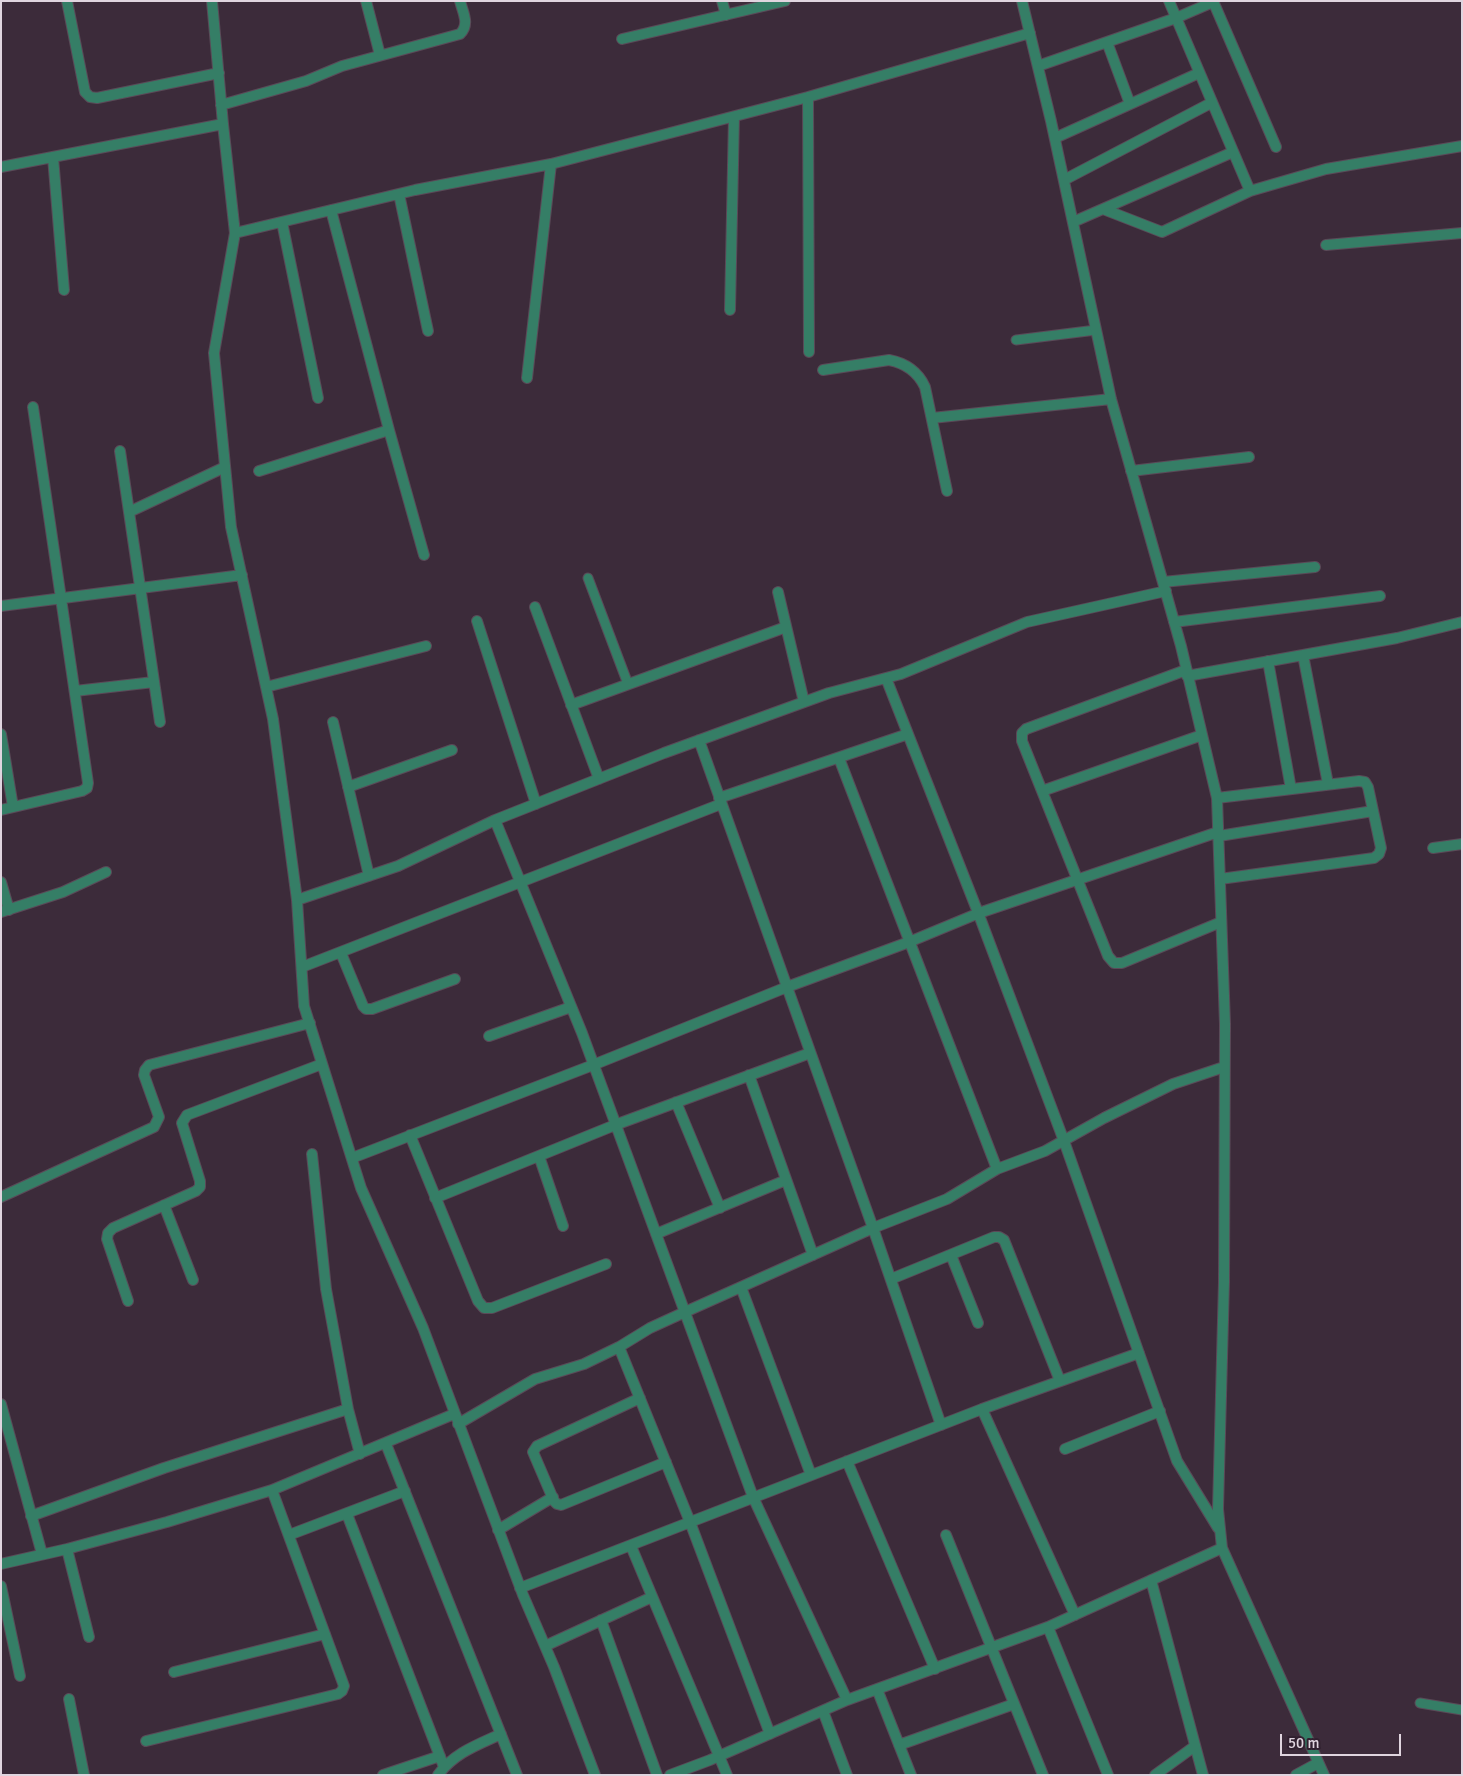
<!DOCTYPE html>
<html>
<head>
<meta charset="utf-8">
<style>
	body { margin:0 }
	#map { position:relative; width:1463px; height:1776px; overflow:hidden; background:#3c2b3a; font-family:Signika,sans-serif }
	canvas { display:block }
	.frame { position:absolute; inset:0; border:2px solid #e0d5df; pointer-events:none }
	.scale { position:absolute; left:1280px; top:1734px; width:121px; height:22px; box-sizing:border-box; border:2px solid #e0d5df; border-top:0; padding-left:6px; font-size:15px; line-height:18px; white-space:nowrap; color:#e0d5df; -webkit-text-stroke:4px #312130; paint-order:stroke }
</style>
</head>
<body>
<div id="map">
<canvas width="1463" height="1776"></canvas>
<div class="frame"></div>
<div class="scale">50 m</div>
</div>
<script>
const context = document.querySelector('canvas').getContext('2d');
context.lineJoin = 'round';
function strokePath(path, color, width, dash) { context.strokeStyle = color; context.lineWidth = width; context.lineCap = dash ? 'butt' : 'round'; context.setLineDash(dash || []); context.stroke(path); }
const service = new Path2D(`
	M1016,340L1096,330
	M588,578L628,684
	M1420,1703L1462,1710`);
const minor = new Path2D(`
	M67,1L85,92L90,97L97,98L219,73
	M212,1L223,124L235,233L214,353L231,527L273,719L297,900L398,866L495,820
	M366,1L380,55
	M722,1L726,15
	M1022,1L1051,121L1111,399L1181,646L1217,798L1225,1024L1224,1282L1218,1509L1222,1548L1324,1775
	M1169,1L1250,191
	M1213,1L1276,147
	M622,39L785,1
	M1107,42L1130,104
	M1038,66L1176,18L1213,2
	M808,97L809,352
	M221,105L306,81L342,66L460,34C470,24 463,13 460,1
	M1055,138L1199,73
	M53,157L64,290
	M1,167L223,124
	M1064,180L1211,103
	M399,194L428,331
	M1103,209L1162,232L1250,191L1326,169L1462,146
	M331,210L389,430L424,555
	M282,222L318,398
	M1073,222L1233,152
	M235,233L415,190L551,164L808,97L1030,33
	M1326,245L1462,233
	M730,310L734,117
	M823,370L889,360C905,363 918,372 925,387L947,491
	M527,378L551,164
	M932,418L1111,399
	M120,451L160,722
	M259,471L389,430
	M1131,471L1249,457
	M129,512L225,467
	M1163,582L1315,567
	M1166,591L1027,622L901,674L829,693L664,753L495,820L582,1033L753,1497L847,1700L1048,1627L1222,1548
	M778,592L804,702
	M1,606L242,575
	M535,607L599,779
	M477,621L536,804
	M1174,622L1380,596
	M1303,655L1328,784
	M1268,661L1291,789
	M1186,670L1026,729L1022,733V741L1108,956L1114,963H1122L1221,922
	M1187,676L1397,638L1462,622
	M886,678L979,915L1064,1141L1177,1461L1218,1528
	M266,687L426,646
	M75,691L154,682
	M571,705L786,627
	M333,722L369,876
	M1,734L13,807
	M699,740L873,1228L941,1425
	M839,758L997,1169
	M348,787L452,750
	M1042,791L1202,735
	M719,798L908,734
	M1217,798L1359,781L1365,782L1368,787L1381,848L1379,854L1374,858L1220,879
	M1,810L82,791L87,788L88,783L33,407
	M1219,836L1373,811
	M1433,848L1462,844
	M1,882L9,910
	M297,900L304,1006L361,1188L423,1328L523,1595L554,1667L595,1775
	M1,912L63,892L106,872
	M341,953L363,1006L366,1009H372L455,979
	M302,967L721,804
	M489,1036L571,1007
	M749,1075L813,1255
	M676,1102L720,1208
	M410,1135L478,1301L484,1308H492L606,1264
	M312,1154L326,1289L348,1409L360,1454
	M539,1156L563,1226
	M352,1158L593,1065L787,987L909,942L979,913L1218,832
	M1,1197L154,1127L159,1117L144,1075L145,1070L149,1065L310,1023
	M435,1198L615,1125L810,1053
	M164,1205L193,1280
	M656,1234L786,1180
	M951,1255L978,1323
	M891,1279L994,1237H999L1004,1240L1060,1381
	M741,1287L811,1475
	M128,1301L107,1239L108,1233L113,1228L196,1191L200,1187V1181L182,1123L187,1115L322,1064
	M619,1347L690,1522L770,1734
	M640,1398L537,1446L533,1452L554,1501L557,1504L561,1505L666,1462
	M1,1404L42,1554
	M982,1409L1075,1615
	M458,1424L535,1379L584,1364L619,1347L650,1328L685,1312L873,1228L947,1199L997,1169L1045,1151L1104,1118L1173,1084L1224,1067
	M386,1444L517,1775
	M1065,1449L1160,1411
	M847,1461L935,1669
	M347,1514L444,1767
	M31,1516L164,1468L348,1409
	M498,1530L553,1497
	M289,1535L405,1491
	M946,1535L1043,1775
	M631,1546L727,1775
	M67,1549L89,1637
	M1,1564L67,1549L167,1522L272,1490L454,1414
	M1151,1580L1203,1775
	M1,1586L20,1676
	M520,1588L982,1409L1139,1353
	M601,1620L657,1775
	M1048,1627L1108,1775
	M545,1646L652,1597
	M174,1672L325,1634
	M877,1689L911,1775
	M69,1699L84,1775
	M823,1711L847,1775
	M146,1741L338,1694L342,1691L344,1686L272,1490
	M899,1745L1014,1704
	M383,1775L440,1756
	M438,1775C454,1753 477,1745 501,1734
	M670,1775L710,1760L847,1700
	M1155,1775L1195,1746
	M1296,1775L1318,1763`);
strokePath(service, '#5a4a58', 11);
strokePath(minor, '#5a4a58', 12);
strokePath(service, '#357e66', 9);
strokePath(minor, '#357e66', 10);
</script>
</body>
</html>
